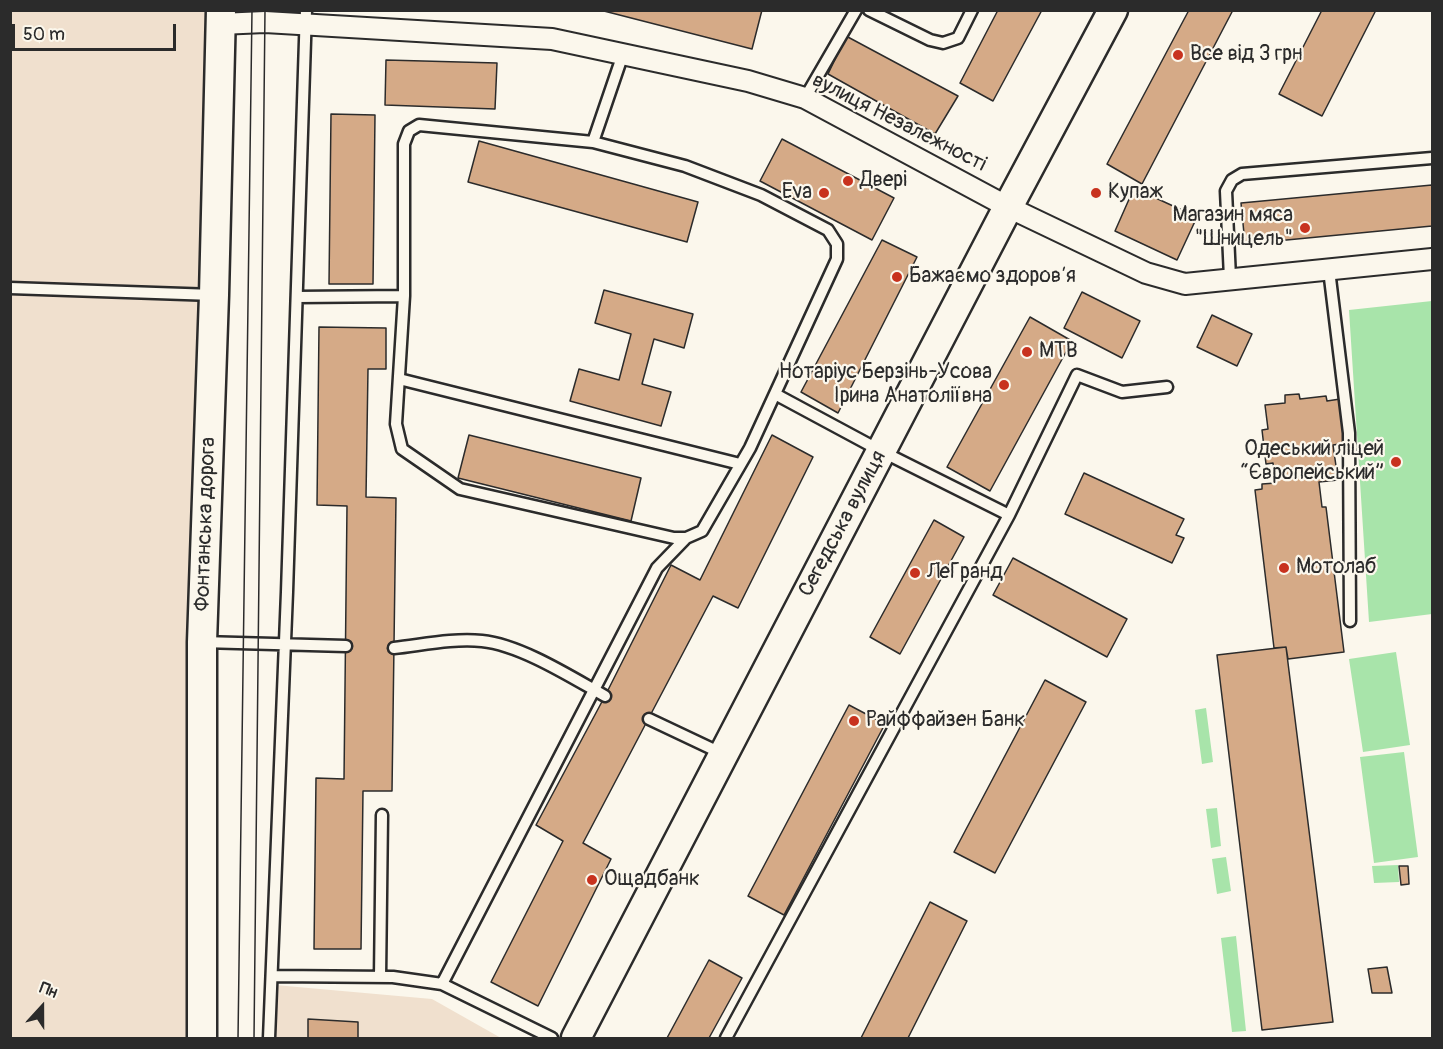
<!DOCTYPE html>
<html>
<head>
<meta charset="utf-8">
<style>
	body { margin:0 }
	#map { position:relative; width:1443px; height:1049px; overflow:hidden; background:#fbf7ec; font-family:Pangolin,sans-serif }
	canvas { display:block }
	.frame { position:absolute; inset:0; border:12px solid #2b2b2b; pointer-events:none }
	.north { position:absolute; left:12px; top:977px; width:60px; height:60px; -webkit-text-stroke:4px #fbf7ec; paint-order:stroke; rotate:21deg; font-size:16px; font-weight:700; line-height:24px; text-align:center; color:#2b2b2b }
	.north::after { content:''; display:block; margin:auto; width:21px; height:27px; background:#2b2b2b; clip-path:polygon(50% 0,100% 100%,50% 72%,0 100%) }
	.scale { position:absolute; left:12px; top:24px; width:164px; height:27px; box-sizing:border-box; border:3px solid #2b2b2b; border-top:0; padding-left:8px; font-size:18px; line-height:21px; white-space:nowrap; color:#2b2b2b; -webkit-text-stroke:4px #fbf7ec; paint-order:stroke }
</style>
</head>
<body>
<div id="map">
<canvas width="1443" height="1049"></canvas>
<div class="frame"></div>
<div class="north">Пн</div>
<div class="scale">50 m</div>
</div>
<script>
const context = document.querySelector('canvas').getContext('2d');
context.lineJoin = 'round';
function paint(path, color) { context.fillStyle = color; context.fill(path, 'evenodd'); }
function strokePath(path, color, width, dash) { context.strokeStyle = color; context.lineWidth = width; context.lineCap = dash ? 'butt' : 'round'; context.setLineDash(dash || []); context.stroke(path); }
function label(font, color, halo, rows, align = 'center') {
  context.font = font + ' Pangolin,sans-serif'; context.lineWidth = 4.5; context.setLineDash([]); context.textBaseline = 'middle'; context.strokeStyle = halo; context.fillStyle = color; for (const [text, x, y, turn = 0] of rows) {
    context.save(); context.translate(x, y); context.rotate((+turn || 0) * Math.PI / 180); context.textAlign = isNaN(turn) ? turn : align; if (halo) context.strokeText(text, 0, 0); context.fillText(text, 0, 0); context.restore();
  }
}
const built = new Path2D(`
	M10,11H216L194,1038H11Z
	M275,985L432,999L501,1038H274Z`);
const green = new Path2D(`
	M1432,301V614L1369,622L1349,310Z
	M1396,652L1410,745L1363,752L1349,659Z
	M1206,708L1213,762L1202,764L1195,710Z
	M1404,752L1418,857L1374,863L1360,757Z
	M1217,808L1221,846L1211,848L1206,809Z
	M1226,857L1231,891L1217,894L1212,859Z
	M1398,865L1399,882L1374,883L1372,866Z
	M1236,936L1246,1031L1232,1032L1221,938Z`);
const building = new Path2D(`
	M600,10H762L752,49Z
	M998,10H1042L993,101L960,83Z
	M1189,10H1233L1142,184L1107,164Z
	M1322,10H1376L1322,116L1279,94Z
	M846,36L958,96L935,134L828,74Z
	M386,60L497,63L495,109L385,105Z
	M331,114L375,115L373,284H329Z
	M782,139L894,198L872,240L760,181Z
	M479,141L698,202L687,242L468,182Z
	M1432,185V226L1245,244L1241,203Z
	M1134,188L1197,217L1177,260L1115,231Z
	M882,240L917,257L838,413L801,392Z
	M604,290L693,314L684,348L654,339L642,384L671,392L661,426L570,401L579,369L619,380L631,334L595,323Z
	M1082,292L1140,321L1122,358L1064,328Z
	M1212,315L1252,334L1237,366L1197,347Z
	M1030,317L1072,341L990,491L947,467Z
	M319,327L386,328V369H368L366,497L396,498L392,791H363L361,949H314L316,778L344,779L347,506L317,505Z
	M1299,394L1300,399L1326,396L1327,401L1340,399L1346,443L1333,445L1338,480L1319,482L1322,507H1326L1344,652L1288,659L1286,647L1274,648L1255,490L1262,489V484L1276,483L1273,463L1266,464L1262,430L1268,429L1265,405L1285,403V395Z
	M469,435L641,478L631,521L458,478Z
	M772,435L813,457L738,608L713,596L583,843L611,859L538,1006L491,982L563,841L536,825L605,696L671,565L700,580Z
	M1084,473L1184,519L1176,535L1184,538L1172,563L1065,514Z
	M934,520L964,537L900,654L870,637Z
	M1013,558L1127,619L1107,657L993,595Z
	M1286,647L1333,1022L1262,1030L1217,655Z
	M1045,680L1086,702L995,873L954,852Z
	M849,705L885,724L784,915L748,896Z
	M1399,866H1408L1409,884L1401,885Z
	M930,902L967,921L908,1038H861Z
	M709,960L742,978L709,1038H667Z
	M1387,967L1392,993H1372L1368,969Z
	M308,1019L358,1022V1038H308Z`);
const lane = new Path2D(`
	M869,10L930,40L943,43L958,38L972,10
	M805,98L856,10
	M419,125L593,142L685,166L761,195L828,230L837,244V259L750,448L702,531L686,538H674L460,489L402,449L396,424L404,296V144L409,131Z
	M593,142L623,54
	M1329,270L1349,433L1350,621
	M1230,278L1226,191L1232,180L1242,174L1432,158
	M10,288L214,295
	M297,297L404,296
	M399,379L740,464
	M775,394L881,451L1009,515
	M202,642L346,646
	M394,648C422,645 453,638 482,641C521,645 571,677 605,696
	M649,719L723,754
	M272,976L393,977L442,984L552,1038
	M380,977L382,815
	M442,984L657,568L686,538
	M269,1038L287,592L306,10
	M726,1038L1009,515L1077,375L1122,392L1167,387`);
const street = new Path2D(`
	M220,24L265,22L552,39L748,81L805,98L1008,207L1146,273L1185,284L1432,259`);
const secondary = new Path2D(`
	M202,1038V642L214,295L221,10
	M576,1038L1008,207L1113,10`);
const tram = new Path2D(`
	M238,1038L252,10
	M254,1038L265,10`);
const markers = [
	[1178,55,6,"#c8321e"],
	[848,181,6,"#c8321e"],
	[824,193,6,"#c8321e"],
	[1096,193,6,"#c8321e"],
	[1305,228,6,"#c8321e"],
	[897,277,6,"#c8321e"],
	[1027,352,6,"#c8321e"],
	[1004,385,6,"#c8321e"],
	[1396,462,6,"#c8321e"],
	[1284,568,6,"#c8321e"],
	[915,573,6,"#c8321e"],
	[854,721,6,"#c8321e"],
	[592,880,6,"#c8321e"]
];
const poiNames = [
	["Все від 3 грн",1190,55],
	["Двері",860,181],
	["Eva",812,193,"right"],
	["Купаж",1108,193],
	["Магазин мяса",1293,216,"right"],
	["\"Шницель\"",1293,240,"right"],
	["Бажаємо здоровʼя",909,277],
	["МТВ",1039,352],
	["Нотаріус Берзінь-Усова",992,373,"right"],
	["Ірина Анатоліївна",992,397,"right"],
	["Одеський ліцей",1384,450,"right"],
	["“Європейський”",1384,474,"right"],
	["Мотолаб",1296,568],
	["ЛеГранд",927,573],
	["Райффайзен Банк",866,721],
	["Ощадбанк",604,880]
];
const streetNames = [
	["вулиця Незалежності",899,123,27],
	["Фонтанська дорога",206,524,-88],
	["Сегедська вулиця",843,524,-62]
];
paint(built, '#f0e0ce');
paint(green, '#a8e4aa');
paint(building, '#d5aa87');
strokePath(building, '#2b2b2b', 1.5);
strokePath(lane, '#2b2b2b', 15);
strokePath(street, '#2b2b2b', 24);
strokePath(secondary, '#2b2b2b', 33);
strokePath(lane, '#fbf7ec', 10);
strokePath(street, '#fbf7ec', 20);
strokePath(secondary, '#fbf7ec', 28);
strokePath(tram, '#2b2b2b', 1.5);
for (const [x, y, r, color] of markers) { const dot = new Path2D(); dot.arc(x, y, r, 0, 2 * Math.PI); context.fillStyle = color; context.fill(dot); strokePath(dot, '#fbf7ec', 2); }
label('21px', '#2b2b2b', '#fbf7ec', poiNames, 'left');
label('21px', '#2b2b2b', '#fbf7ec', streetNames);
</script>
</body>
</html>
